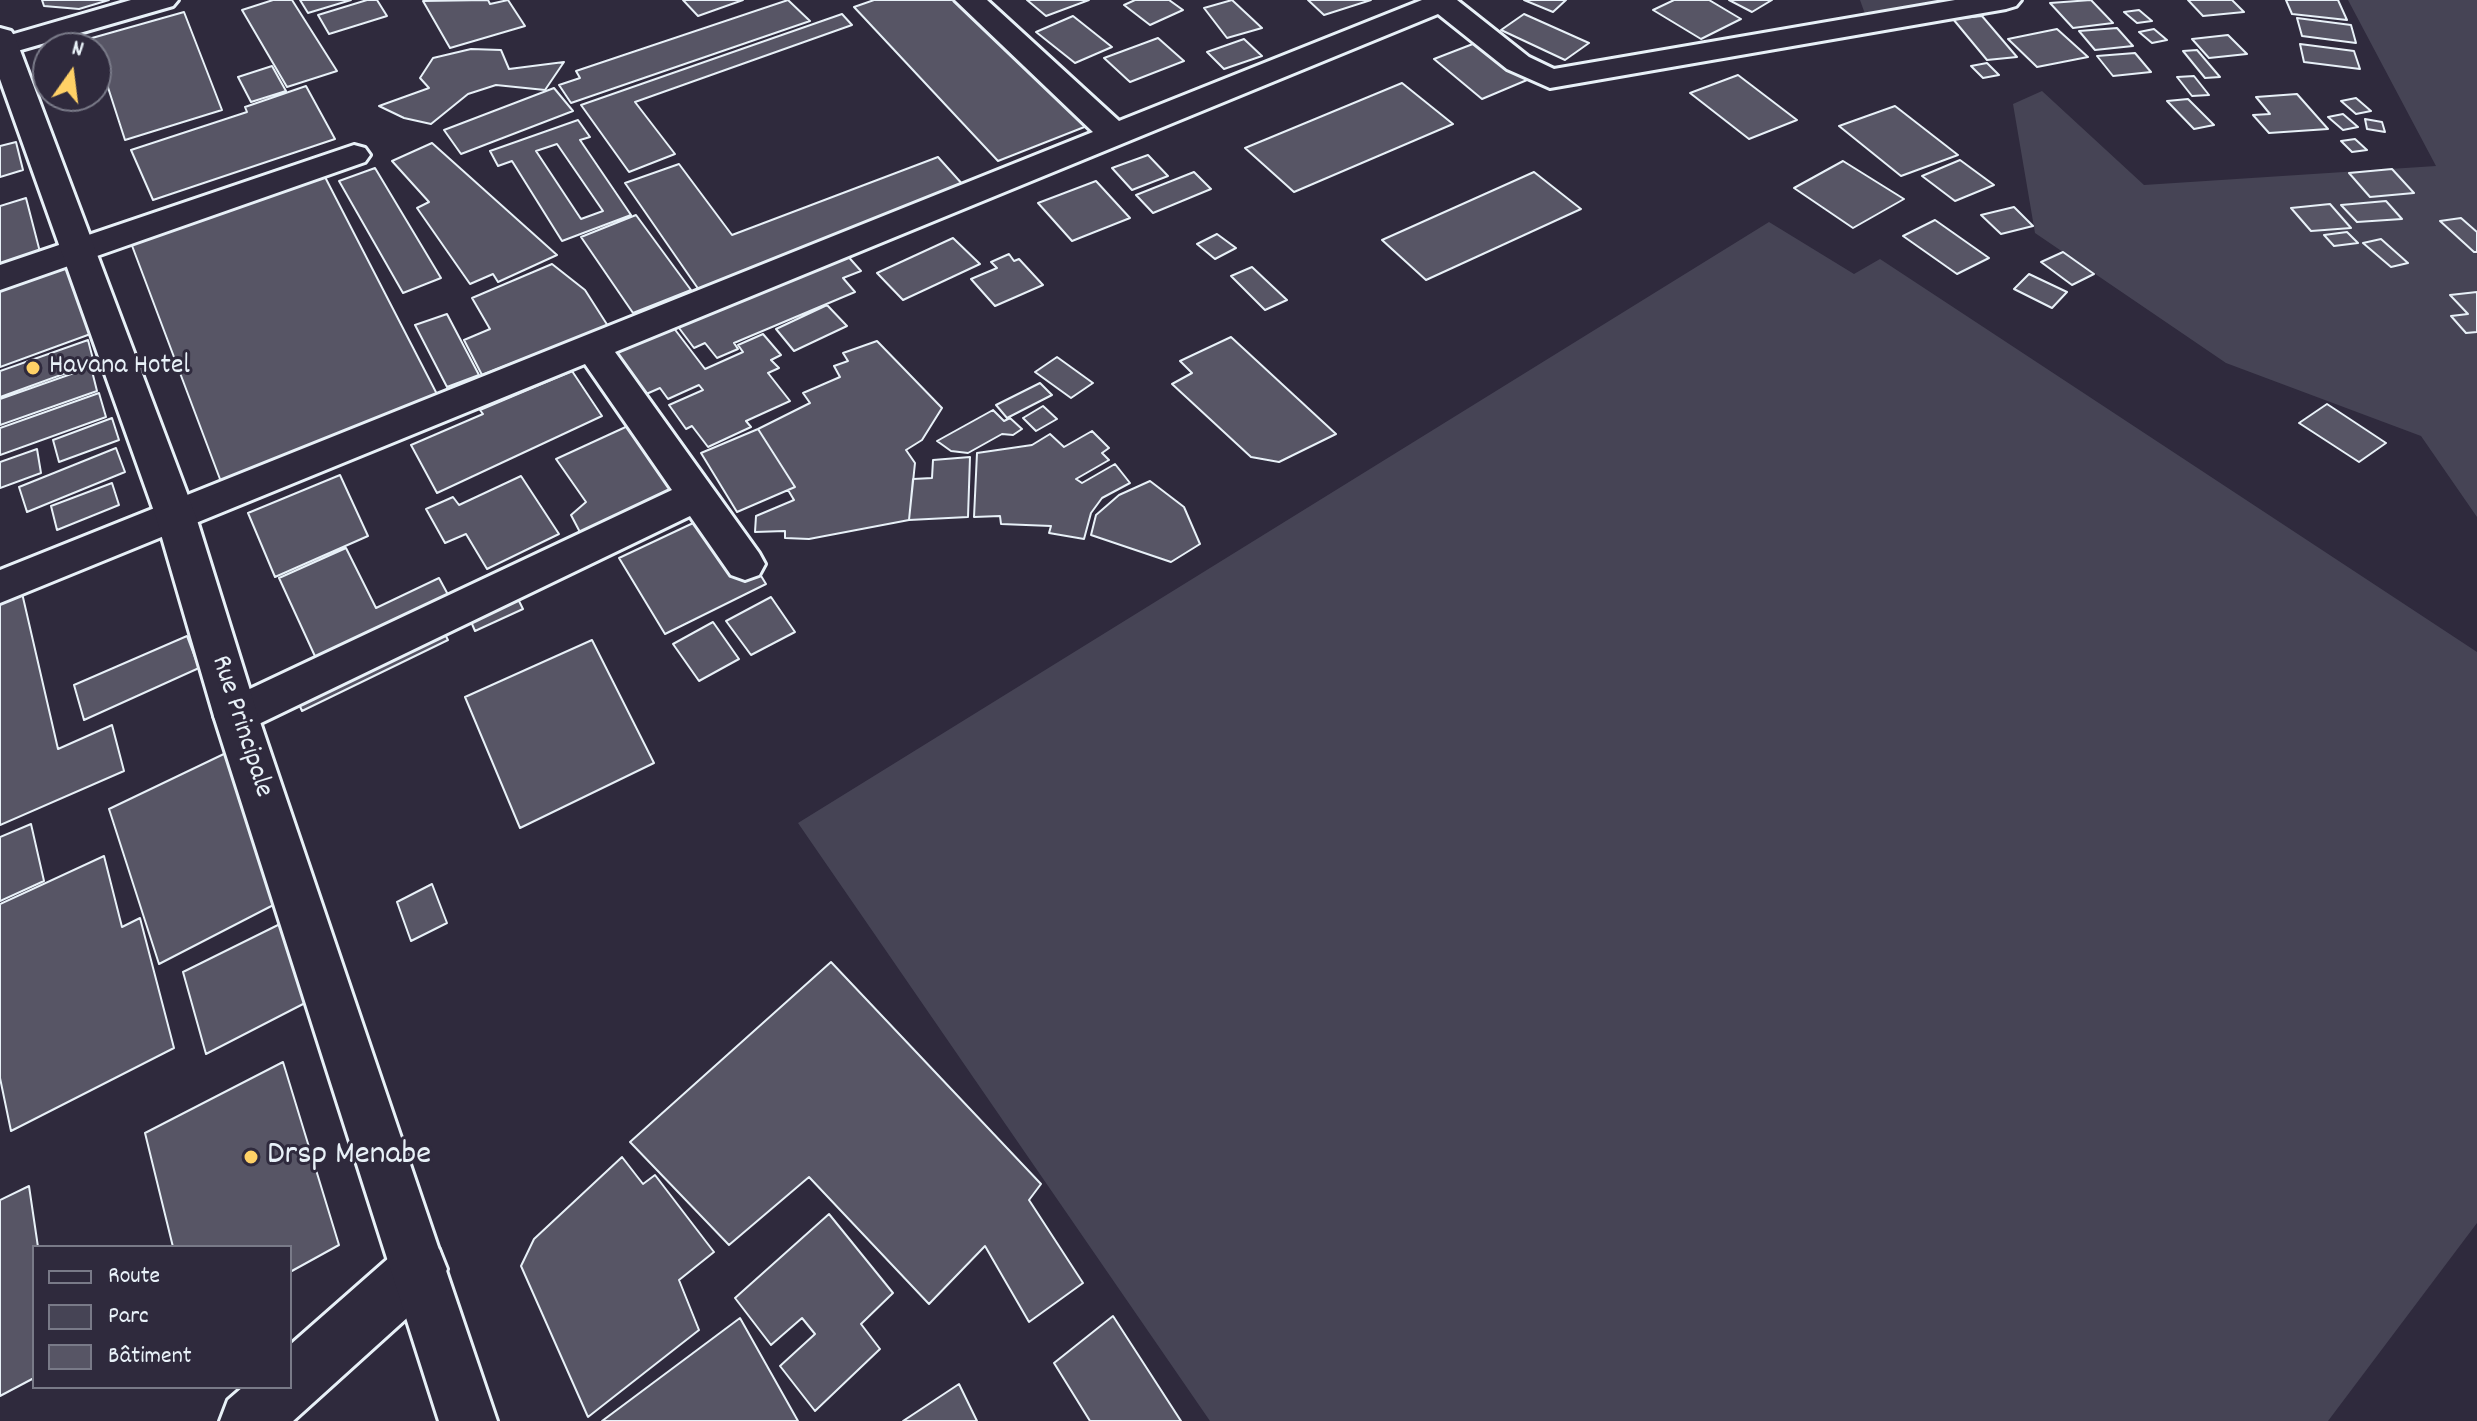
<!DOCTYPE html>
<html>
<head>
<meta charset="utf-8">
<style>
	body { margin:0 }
	#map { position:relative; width:2477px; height:1421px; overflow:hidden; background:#2f2a3d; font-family:Dekko,sans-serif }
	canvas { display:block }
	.legend { position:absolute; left:32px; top:1245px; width:260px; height:144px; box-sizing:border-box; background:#2f2a3d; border:2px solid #797a88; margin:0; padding:10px 14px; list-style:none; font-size:24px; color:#e8f1f8 }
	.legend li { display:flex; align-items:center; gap:16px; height:40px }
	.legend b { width:40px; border:2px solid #797a88 }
	.north { position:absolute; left:32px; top:32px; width:80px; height:80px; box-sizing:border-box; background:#2f2a3d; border:2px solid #797a88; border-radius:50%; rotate:14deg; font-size:22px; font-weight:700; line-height:32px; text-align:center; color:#e8f1f8 }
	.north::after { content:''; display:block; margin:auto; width:28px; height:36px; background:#ffd166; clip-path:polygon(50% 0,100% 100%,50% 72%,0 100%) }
</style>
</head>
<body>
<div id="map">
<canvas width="2477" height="1421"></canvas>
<ul class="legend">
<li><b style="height:10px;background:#2f2a3d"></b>Route</li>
<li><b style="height:22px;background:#464455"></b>Parc</li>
<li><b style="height:22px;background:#575565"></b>Bâtiment</li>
</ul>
<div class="north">N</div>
</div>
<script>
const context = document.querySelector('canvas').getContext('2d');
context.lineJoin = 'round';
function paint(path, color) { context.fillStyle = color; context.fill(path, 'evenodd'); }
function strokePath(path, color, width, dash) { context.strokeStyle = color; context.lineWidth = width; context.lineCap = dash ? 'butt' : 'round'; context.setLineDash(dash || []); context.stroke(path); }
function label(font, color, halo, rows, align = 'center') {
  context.font = font + ' Dekko,sans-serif'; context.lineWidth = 6; context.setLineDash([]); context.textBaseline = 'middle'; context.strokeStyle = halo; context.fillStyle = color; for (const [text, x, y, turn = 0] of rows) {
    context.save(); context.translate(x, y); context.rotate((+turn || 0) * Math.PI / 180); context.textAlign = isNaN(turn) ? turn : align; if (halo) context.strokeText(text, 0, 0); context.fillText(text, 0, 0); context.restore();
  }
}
const green = new Path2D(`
	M1860,0H2011L1869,25Z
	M2348,0H2477V517L2421,436L2226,363L2035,233L2013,104L2042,91L2144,185L2436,166Z
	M1769,222L1854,274L1880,259L2477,652V1223L2328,1421H1210L798,823Z`);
const building = new Path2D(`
	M42,0H109L79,9L44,6Z
	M273,0H292L337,71L287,87L242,10Z
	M300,0H351L308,13Z
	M367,0H377L387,16L329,34L318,15Z
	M488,0L490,4L508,0L525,26L450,48L423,1Z
	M683,0H743L698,16Z
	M788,0L810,21L571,103L559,85L580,78L576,71Z
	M874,0H966L1092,124L998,161L854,7Z
	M1027,0H1089L1046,16Z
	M1135,0H1169L1183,10L1150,25L1124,5Z
	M1232,0L1262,28L1227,38L1204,8Z
	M1308,0H1371L1324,15Z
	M1524,0H1566L1553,12Z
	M1674,0H1709L1741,19L1701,39L1653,10Z
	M1729,0H1772L1752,12Z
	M2091,0L2113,23L2073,28L2050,3Z
	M2188,0H2232L2244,12L2203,16Z
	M2286,0H2338L2347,20L2292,14Z
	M2139,10L2152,21L2137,23L2124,12Z
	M184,12L222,110L125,140L92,38Z
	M842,14L852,25L635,102L675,154L629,172L581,105Z
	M1524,14L1589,43L1565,60L1501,30Z
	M1073,16L1112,47L1075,63L1036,32Z
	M1982,16L2017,57L1987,60L1953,19Z
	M2297,18L2351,25L2356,43L2302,36Z
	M2117,28L2133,46L2095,50L2079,31Z
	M2057,29L2088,57L2037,67L2008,39Z
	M2154,29L2167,40L2152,43L2139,32Z
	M2228,35L2247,54L2209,58L2192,39Z
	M1158,38L1184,61L1130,82L1104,58Z
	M1244,39L1262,56L1224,69L1207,52Z
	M1478,42L1527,80L1482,99L1434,59Z
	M2300,44L2354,51L2360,69L2304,62Z
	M471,49L501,50L509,69L564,62L545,90L496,85L468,94L431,124L404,118L379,106L429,88L420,78L433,58Z
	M2197,50L2220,77L2205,78L2183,51Z
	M2135,53L2151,72L2113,76L2097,56Z
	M1987,63L1999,75L1983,78L1971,66Z
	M272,66L286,91L251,102L238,77Z
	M1738,75L1797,120L1749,139L1690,93Z
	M2194,76L2209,95L2192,96L2177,77Z
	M1402,83L1453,124L1294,192L1245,148Z
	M306,86L335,139L153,200L131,150L247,112L245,107Z
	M554,88L573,111L461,154L444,130Z
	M2297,94L2328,129L2269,133L2253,115L2270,114L2256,97Z
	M2356,98L2371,111L2356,114L2341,101Z
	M2188,99L2214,125L2194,129L2167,101Z
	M1895,106L1958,155L1901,176L1839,126Z
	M2343,114L2358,127L2343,130L2328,117Z
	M2365,119L2382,122L2385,132L2367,129Z
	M578,120L590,137L580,140L631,215L562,241L512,161L498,166L490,151ZM557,144L603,211L581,219L536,151Z
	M2355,139L2367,150L2352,152L2341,141Z
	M16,142L23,170L0,177V146Z
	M432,143L557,255L498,282L493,274L470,284L417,208L429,202L392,161Z
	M1148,155L1168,176L1132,190L1112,168Z
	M938,157L964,186L699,290L625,183L679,164L732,235Z
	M1960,160L1994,185L1955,201L1922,176Z
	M1843,161L1904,199L1853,228L1794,188Z
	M375,168L441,278L403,293L339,181Z
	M2392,169L2414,193L2370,197L2349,173Z
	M1194,172L1211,189L1153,213L1136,195Z
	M1534,172L1581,209L1426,280L1382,240Z
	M325,177L440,400L223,487L131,243Z
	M1096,181L1130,218L1072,241L1038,203Z
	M26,198L40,252L0,264V206Z
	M2386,201L2402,219L2357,222L2341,205Z
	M2330,204L2351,228L2311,231L2291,208Z
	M2014,207L2033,226L2001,234L1981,215Z
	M636,215L691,290L633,313L581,237Z
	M2461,218L2477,232V252H2474L2440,221Z
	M1935,220L1989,258L1957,274L1903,236Z
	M2347,232L2358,243L2334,246L2324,235Z
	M1217,234L1236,248L1215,259L1197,244Z
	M953,238L980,264L903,300L877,273Z
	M2381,239L2408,263L2391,267L2363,243Z
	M2063,252L2094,274L2072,285L2041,262Z
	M845,253L861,271L843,278L855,292L734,343L738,349L717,358L705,343L694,348L676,324Z
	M1009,254L1014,261L1019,259L1043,285L995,306L971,279L997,268L991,262Z
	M70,264L96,332L0,367V288Z
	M552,264L585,290L608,326L482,375L464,340L490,329L472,298Z
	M1252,267L1287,300L1265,310L1231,276Z
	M2029,274L2067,292L2052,308L2014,289Z
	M2477,292V332L2466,333L2451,316L2468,314L2450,295Z
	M827,305L847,326L794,351L776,329Z
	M447,314L479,375L447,387L415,325Z
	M673,327L705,369L743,352L738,345L763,334L781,355L771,360L779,368L768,373L790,401L746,421L751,427L708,447L692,426L686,429L669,405L703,390L699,385L668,399L660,388L644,395L614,353Z
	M1231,337L1336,434L1279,462L1251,457L1172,384L1192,373L1180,361Z
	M88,340L94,363L0,397V371Z
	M877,341L942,408L922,440L906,450L915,463L909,520L809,539L785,538V531L755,532L756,516L794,500L788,490L795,487L758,429L810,403L803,393L840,377L834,366L848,361L843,353Z
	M1057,357L1093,383L1071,398L1035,372Z
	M91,367L97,391L0,425V399Z
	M572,371L602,416L437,493L411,445L483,414L480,410Z
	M1040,383L1052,395L1007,418L996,405Z
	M99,393L106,417L0,455V428Z
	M2327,404L2386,443L2359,462L2299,423Z
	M1043,406L1057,419L1036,431L1023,418Z
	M993,410L1004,421L1010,418L1022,429L1013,435L1002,434L968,453L951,451L937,441Z
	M112,418L119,440L59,462L53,440Z
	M630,425L674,485L668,500L582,536L571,515L586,502L556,459Z
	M758,429L795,487L737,512L701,453Z
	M1092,431L1109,448L1102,453L1109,460L1076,479L1082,483L1115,464L1130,483L1102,498L1091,513L1084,539L1049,533L1051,526L1001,524L1000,516L974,517L977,453L1032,445L1050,434L1064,447Z
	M116,448L125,472L27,512L19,487Z
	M37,449L41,473L0,488V462Z
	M970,457L968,517L909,520L913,479L932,478L933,460Z
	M340,475L368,536L275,577L248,513Z
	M521,476L559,534L487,569L466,534L445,543L426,509L453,497L459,505Z
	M1150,481L1184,507L1200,544L1171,562L1091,535L1096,515L1119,495Z
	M112,483L119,505L57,530L51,506Z
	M708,516L752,561L766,584L665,634L619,558Z
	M346,548L376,608L439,578L452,602L319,665L279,578Z
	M22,593L58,749L112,725L124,771L0,825V602Z
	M516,595L523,609L475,631L469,617Z
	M771,597L795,632L751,655L726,621Z
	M713,622L739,659L699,681L673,644Z
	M440,625L448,640L302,711L295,695Z
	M187,636L199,668L84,720L74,685Z
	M592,640L654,763L520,828L465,697Z
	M228,752L285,899L159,964L109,809Z
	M31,824L44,881L0,901V837Z
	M104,856L122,927L140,918L174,1048L11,1131L0,1078V904Z
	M432,884L447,923L411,941L397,902Z
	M280,924L307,1002L206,1054L183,972Z
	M831,962L1041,1184L1029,1200L1083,1283L1029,1322L985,1246L929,1304L809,1177L729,1245L630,1142Z
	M283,1062L339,1245L290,1272V1247H173L145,1133Z
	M622,1157L643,1184L655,1175L714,1252L679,1280L699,1330L588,1417L521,1266L534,1239Z
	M29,1186L38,1247H34V1378L0,1396V1200Z
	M829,1214L893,1293L861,1324L880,1349L815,1411L780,1366L815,1334L802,1318L771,1345L735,1298Z
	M1113,1316L1181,1421H1090L1054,1363Z
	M740,1318L798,1421H602Z
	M959,1384L977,1421H903Z`);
const minor = new Path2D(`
	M131,0H178L173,6L0,56V38Z
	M955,0H987L1119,121L1422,0H1457L1529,57L1554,69L1955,0H2021L2016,6L2006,9L1550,88L1507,69L1438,14L615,352L759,553L765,564L759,575L745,580L731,575L690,516L236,735L220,729L214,716L220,703L672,490L585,364L0,603V570L1093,132Z
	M354,145L365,148L370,155L365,162L0,290V265Z
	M419,1241L439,1249L447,1269L439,1289L293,1421H220L228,1400L243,1387H290V1345L399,1249Z`);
const major = new Path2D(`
	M0,28L11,31L15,37L196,517L258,716L497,1421H439L214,716L156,517L0,79Z`);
const markers = [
	[33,368,8,"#ffd166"],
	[251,1157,8,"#ffd166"]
];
const poiNames = [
	["Havana Hotel",49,368]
];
const streetNames = [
	["Rue Principale",240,727,72]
];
const nearPoinames = [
	["Drsp Menabe",267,1157]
];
paint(green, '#464455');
paint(building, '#575565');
strokePath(building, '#e8f1f8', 2);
strokePath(minor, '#e8f1f8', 6);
strokePath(major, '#e8f1f8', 6);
paint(minor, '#2f2a3d');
paint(major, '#2f2a3d');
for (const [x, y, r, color] of markers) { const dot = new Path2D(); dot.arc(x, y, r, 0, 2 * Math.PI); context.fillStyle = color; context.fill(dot); strokePath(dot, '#2f2a3d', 3); }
label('28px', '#e8f1f8', '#2f2a3d', poiNames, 'left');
label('28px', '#e8f1f8', '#2f2a3d', streetNames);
label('34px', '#e8f1f8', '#2f2a3d', nearPoinames, 'left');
</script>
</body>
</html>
